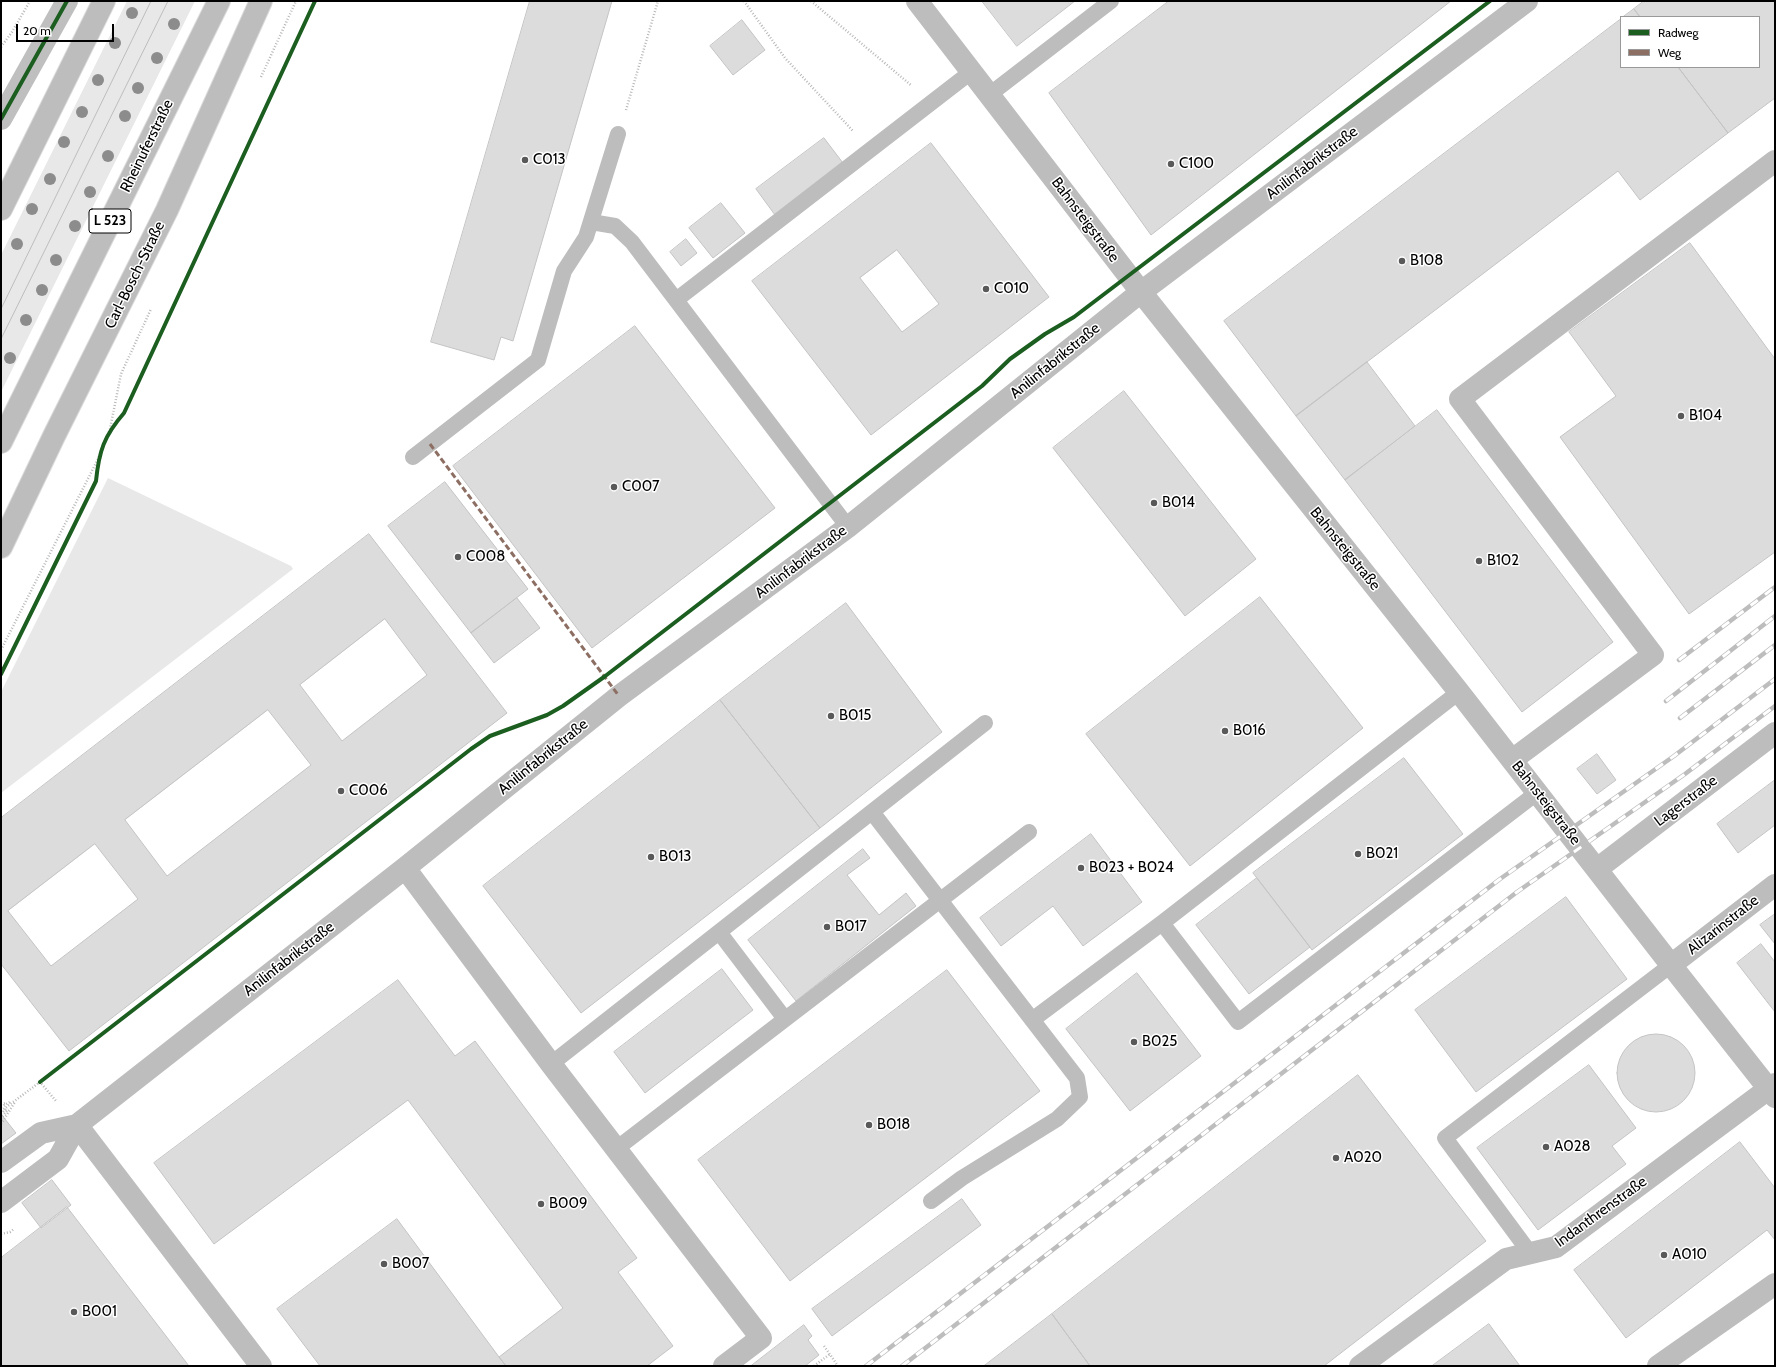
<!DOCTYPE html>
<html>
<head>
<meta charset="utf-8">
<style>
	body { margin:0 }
	#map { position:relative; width:1776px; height:1367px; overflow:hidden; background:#fff; font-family:Cabin,sans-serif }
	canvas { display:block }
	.frame { position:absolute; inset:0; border:2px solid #000; pointer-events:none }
	.legend { position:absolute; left:1620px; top:16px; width:140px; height:52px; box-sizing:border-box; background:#fff; border:1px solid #999; margin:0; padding:5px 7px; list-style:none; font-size:12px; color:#000 }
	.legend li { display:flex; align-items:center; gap:8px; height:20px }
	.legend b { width:20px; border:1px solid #999 }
	.scale { position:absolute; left:16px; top:24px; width:98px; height:18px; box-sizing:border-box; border:2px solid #000; border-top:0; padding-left:5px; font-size:12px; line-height:14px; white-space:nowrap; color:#000; -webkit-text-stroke:3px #fff; paint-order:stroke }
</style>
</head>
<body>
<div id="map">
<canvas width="1776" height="1367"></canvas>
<div class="frame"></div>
<ul class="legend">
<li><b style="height:5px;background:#1b5e20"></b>Radweg</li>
<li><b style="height:5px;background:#8d6e63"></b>Weg</li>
</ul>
<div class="scale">20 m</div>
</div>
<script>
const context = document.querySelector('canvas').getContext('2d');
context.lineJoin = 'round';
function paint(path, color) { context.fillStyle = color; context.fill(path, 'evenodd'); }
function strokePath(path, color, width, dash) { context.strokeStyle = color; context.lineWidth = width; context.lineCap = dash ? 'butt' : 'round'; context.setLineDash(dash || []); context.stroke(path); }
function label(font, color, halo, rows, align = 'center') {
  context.font = font + ' Cabin,sans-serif'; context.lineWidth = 3; context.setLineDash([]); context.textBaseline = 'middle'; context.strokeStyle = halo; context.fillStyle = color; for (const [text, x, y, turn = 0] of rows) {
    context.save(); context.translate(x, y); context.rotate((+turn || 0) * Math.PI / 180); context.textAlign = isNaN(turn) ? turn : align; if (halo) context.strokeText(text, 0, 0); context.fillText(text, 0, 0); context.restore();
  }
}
const green = new Path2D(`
	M127,1H195L1,392V255Z
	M108,478L291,566L293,569L1,793V692Z`);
const building = new Path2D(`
	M530,1H612L513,341L501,337L494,360L431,342Z
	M982,1H1075L1017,46Z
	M1169,1H1451L1151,235L1049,93Z
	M1644,1H1775V98L1728,133L1678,67H1759V17H1640L1634,9Z
	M1634,9L1640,17H1623Z
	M1621,19V67H1678L1728,133L1640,200L1618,171L1296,416L1224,321Z
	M742,20L765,50L733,75L710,46Z
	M824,138L843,163L775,215L756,189Z
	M931,143L1049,297L871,435L752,281ZM897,250L939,304L902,332L860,278Z
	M721,203L745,233L713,258L689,228Z
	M686,239L697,253L681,266L670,252Z
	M1690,243L1775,359V552L1689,614L1560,437L1616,396L1569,332Z
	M635,326L775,508L592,648L453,466Z
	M1367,362L1415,426L1345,480L1296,416Z
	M1124,391L1256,559L1185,616L1053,448Z
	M1437,410L1613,642L1522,712L1345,480Z
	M445,482L528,589L471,633L388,526Z
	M369,534L507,713L69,1051L1,964V818ZM385,619L427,675L342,741L300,685ZM268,710L311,765L167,876L125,820ZM95,844L138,899L51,966L8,911Z
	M1260,597L1363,728L1190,866L1086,734Z
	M517,598L540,628L494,663L471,633Z
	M846,603L942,732L820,828L720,700Z
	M720,700L820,828L581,1013L483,886Z
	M1597,754L1616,780L1597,794L1577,769Z
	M1404,758L1463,834L1312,950L1253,873Z
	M1775,780V825L1738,853L1717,824Z
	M1091,834L1142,902L1083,946L1053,906L1001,946L980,918Z
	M863,849L870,858L847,875L879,915L906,893L916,906L796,1001L748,940Z
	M1257,878L1310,947L1249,994L1196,925Z
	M1566,897L1627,979L1476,1092L1415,1010Z
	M1775,914V944L1760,925Z
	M1761,944L1775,962V1012L1737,963Z
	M722,969L753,1010L645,1093L614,1052Z
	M947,970L1040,1091L790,1281L698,1160Z
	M1137,973L1201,1056L1130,1111L1066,1029Z
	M398,980L455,1056L475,1041L637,1258L618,1272L673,1346L647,1366H506L499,1357L563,1308L408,1100L214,1244L154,1163Z
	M1617 1073a39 39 0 1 1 78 0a39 39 0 1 1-78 0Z
	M1589,1065L1636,1128L1612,1146L1626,1164L1538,1230L1477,1148Z
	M1358,1075L1486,1241L1324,1366H1090L1052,1314Z
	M1,1114L16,1133L1,1144Z
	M1740,1142L1775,1188V1240L1767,1230L1626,1338L1574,1270Z
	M52,1180L71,1205L41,1228L22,1203Z
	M962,1199L981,1225L832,1336L812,1309Z
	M67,1207L189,1366H1V1258Z
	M397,1219L499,1357L506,1366H320L277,1309Z
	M1052,1314L1090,1366H984Z
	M1489,1324L1520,1366H1432Z
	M804,1325L812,1336L808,1340L819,1355L805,1366H751Z`);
const path = new Path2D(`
	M744,1L785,58L853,131
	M811,1L912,86
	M1,47L12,32L30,1
	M261,77L296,1
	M626,110L658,1
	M1,650L98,459L110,429L121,374L151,309
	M1,1104L6,1103
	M1,1107L10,1102
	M1,1111L40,1082L56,1101
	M1,1114L7,1108
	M1,1119L8,1109
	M1,1124L15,1102
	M1,1234L10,1232L14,1229
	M824,1346L838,1366
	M814,1366L830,1354`);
const lane = new Path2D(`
	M989,95L1111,1
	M591,222L615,226L632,242L848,527
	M676,300L971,72
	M413,457L538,360L564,271L586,237L618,134
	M872,812L1077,1078L1080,1097L1057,1119L962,1178L931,1201
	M1162,923L1238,1022L1538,792
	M719,932L785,1019
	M1032,1020L1162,923L1459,692
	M551,1064L985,723
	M616,1149L1029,832
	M1530,1253L1445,1138L1671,965`);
const street = new Path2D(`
	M917,1L1141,292L1459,692L1671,965L1775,1097
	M1512,760L1653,655L1460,399L1775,161
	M405,868L551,1064L761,1338L724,1366
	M1597,869L1775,733
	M1671,965L1775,885
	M77,1125L261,1366
	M1,1162L41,1133L77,1125
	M1,1202L58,1159L77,1125L405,868L619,696L848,527L1141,292L1527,1
	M1360,1366L1506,1259L1556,1247L1775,1084
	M1658,1366L1775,1284`);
const secondary = new Path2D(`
	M1,119L67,1`);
const primary = new Path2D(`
	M1,209L104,1
	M1,442L219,1
	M1,547L54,436L167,210L261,1`);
const tram = new Path2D(`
	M1,309L151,1
	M1,339L168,1`);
const rail = new Path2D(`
	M1679,660L1775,587
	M1666,701L1775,616
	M1680,718L1775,645
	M866,1366L1500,879L1674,756L1775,679
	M902,1366L1517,892L1685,774L1775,706`);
const quiet = new Path2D(`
	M430,444L619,696`);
const cycleway = new Path2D(`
	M1,119L67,1
	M1,674L96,481C99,451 104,436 124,413L315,1
	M40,1082L471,749L490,736L547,715L563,706L604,677L982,386L1010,359L1045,334L1074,317L1490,1`);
const trees = [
	[132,13],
	[174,24],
	[115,43],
	[157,58],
	[98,80],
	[138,88],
	[82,112],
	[125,116],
	[64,142],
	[108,156],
	[50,179],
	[90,192],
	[32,209],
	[75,226],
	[17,244],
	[56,260],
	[42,290],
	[26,320],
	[10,358]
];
const markers = [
	[525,160,4,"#595959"],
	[1171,164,4,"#595959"],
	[1402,261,4,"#595959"],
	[986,289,4,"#595959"],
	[1681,416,4,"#595959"],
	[614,487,4,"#595959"],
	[1154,503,4,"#595959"],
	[458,557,4,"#595959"],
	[1479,561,4,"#595959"],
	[831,716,4,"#595959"],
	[1225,731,4,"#595959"],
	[341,791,4,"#595959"],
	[1358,854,4,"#595959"],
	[651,857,4,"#595959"],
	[1081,868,4,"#595959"],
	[827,927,4,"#595959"],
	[1134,1042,4,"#595959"],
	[869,1125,4,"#595959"],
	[1546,1147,4,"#595959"],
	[1336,1158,4,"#595959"],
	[541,1204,4,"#595959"],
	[1664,1255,4,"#595959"],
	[384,1264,4,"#595959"],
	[74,1312,4,"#595959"]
];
const shields = [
	[110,221,42]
];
const shieldNames = [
	["L 523",110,221]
];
const streetNames = [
	["Rheinuferstraße",147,146,-64],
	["Anilinfabrikstraße",1312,163,-37],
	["Bahnsteigstraße",1085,220,53],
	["Carl-Bosch-Straße",135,275,-64],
	["Anilinfabrikstraße",1055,361,-39],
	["Bahnsteigstraße",1345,549,51],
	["Anilinfabrikstraße",801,562,-37],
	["Anilinfabrikstraße",543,757,-39],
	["Lagerstraße",1686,801,-37],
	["Bahnsteigstraße",1546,803,52],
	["Alizarinstraße",1723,925,-38],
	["Anilinfabrikstraße",289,959,-38],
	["Indanthrenstraße",1601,1212,-36]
];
const poiNames = [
	["C013",533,160],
	["C100",1179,164],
	["B108",1410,261],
	["C010",994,289],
	["B104",1689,416],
	["C007",622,487],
	["B014",1162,503],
	["C008",466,557],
	["B102",1487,561],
	["B015",839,716],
	["B016",1233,731],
	["C006",349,791],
	["B021",1366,854],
	["B013",659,857],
	["B023 + B024",1089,868],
	["B017",835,927],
	["B025",1142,1042],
	["B018",877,1125],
	["A028",1554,1147],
	["A020",1344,1158],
	["B009",549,1204],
	["A010",1672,1255],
	["B007",392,1264],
	["B001",82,1312]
];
paint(green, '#e8e8e8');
paint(building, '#dcdcdc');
strokePath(building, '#c4c4c4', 1);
strokePath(primary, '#dbdbdb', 24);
strokePath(path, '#b8b8b8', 2.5, [1, 2]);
strokePath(lane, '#bdbdbd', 16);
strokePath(street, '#bdbdbd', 22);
strokePath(secondary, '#bfbfbf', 22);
strokePath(primary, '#bdbdbd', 22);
strokePath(tram, '#bdbdbd', 1);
strokePath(rail, '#bdbdbd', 4.5);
strokePath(rail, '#fff', 3, [9]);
strokePath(quiet, '#8d6e63', 3, [6, 3]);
strokePath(cycleway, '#1b5e20', 4);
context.fillStyle = '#8c8c8c';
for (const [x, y] of trees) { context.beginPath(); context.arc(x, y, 6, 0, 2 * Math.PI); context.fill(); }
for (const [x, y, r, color] of markers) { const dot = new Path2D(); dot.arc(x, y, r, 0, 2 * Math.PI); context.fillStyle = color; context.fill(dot); strokePath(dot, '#fff', 1.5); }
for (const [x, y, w] of shields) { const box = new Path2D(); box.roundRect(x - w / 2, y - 12, w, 24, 3); context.fillStyle = '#fff'; context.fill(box); strokePath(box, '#000', 1); }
label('bold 14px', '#000', null, shieldNames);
label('15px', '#000', '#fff', streetNames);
label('15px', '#000', '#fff', poiNames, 'left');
</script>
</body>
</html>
